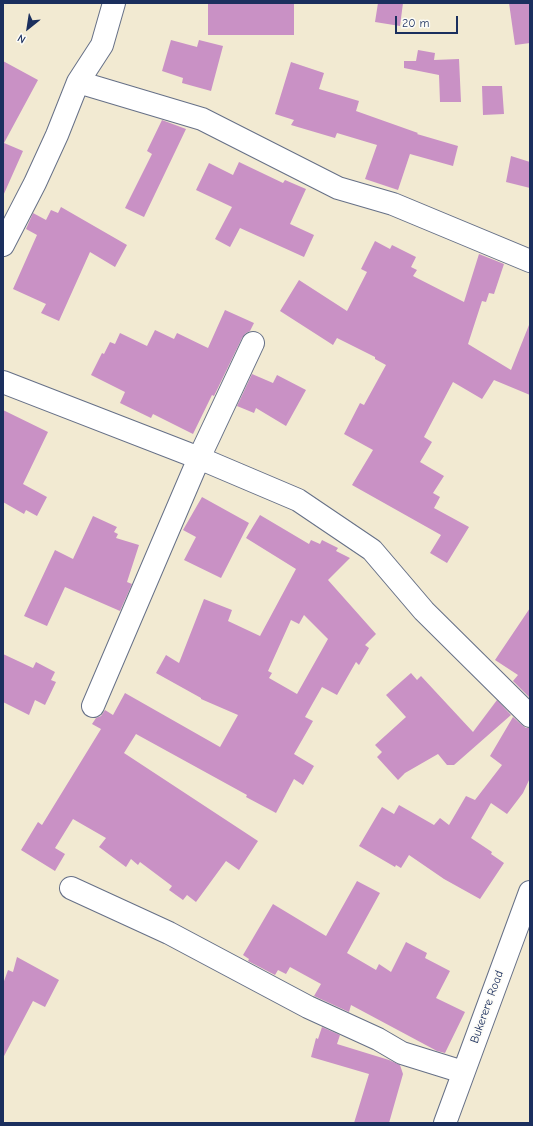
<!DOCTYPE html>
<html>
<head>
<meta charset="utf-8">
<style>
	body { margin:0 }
	#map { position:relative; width:533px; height:1126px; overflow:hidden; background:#f2ead2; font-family:"Comic Neue",sans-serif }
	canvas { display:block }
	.frame { position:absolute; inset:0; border:4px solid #1b2f5e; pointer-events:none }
	.north { position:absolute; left:8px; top:8px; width:40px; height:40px; -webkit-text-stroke:3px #fdfcf7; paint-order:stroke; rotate:210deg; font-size:11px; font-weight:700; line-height:16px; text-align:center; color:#1b2f5e }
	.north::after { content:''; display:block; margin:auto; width:14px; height:18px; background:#1b2f5e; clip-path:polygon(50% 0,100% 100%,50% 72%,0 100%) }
	.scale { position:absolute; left:395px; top:16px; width:63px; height:18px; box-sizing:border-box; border:2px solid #1b2f5e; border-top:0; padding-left:5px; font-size:12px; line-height:14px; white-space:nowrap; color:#1b2f5e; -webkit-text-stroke:3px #fdfcf7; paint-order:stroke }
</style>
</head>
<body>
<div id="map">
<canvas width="533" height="1126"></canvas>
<div class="frame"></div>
<div class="north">N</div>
<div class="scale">20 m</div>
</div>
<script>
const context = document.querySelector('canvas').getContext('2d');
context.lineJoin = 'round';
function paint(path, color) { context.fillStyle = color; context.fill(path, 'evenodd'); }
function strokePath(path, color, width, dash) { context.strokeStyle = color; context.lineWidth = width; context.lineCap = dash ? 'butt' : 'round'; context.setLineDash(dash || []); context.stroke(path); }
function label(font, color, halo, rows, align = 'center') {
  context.font = font + ' "Comic Neue",sans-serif'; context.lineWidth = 3.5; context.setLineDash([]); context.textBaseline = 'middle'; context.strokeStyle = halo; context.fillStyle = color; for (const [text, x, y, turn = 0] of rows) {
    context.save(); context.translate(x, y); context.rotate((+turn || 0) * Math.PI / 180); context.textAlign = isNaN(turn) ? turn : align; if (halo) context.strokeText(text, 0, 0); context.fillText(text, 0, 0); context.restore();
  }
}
const building = new Path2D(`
	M208,3H294V35H208Z
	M378,3H403L400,26L375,22Z
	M509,3H530V43L515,45Z
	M171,40L197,47L199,40L223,46L211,91L182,83L183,78L162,71Z
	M418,50L435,53L434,60L459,59L461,102H440L439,75L404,68V61H416Z
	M3,61L38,80L4,143L23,151L3,196Z
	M291,62L324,73L319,89L359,101L356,111L418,133L417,134L458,146L453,166L410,154L398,190L365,179L377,145L337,133L335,138L291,125L294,120L275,114Z
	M482,86H502L504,114L483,115Z
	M162,120L186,129L144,217L125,208L152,154L147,151Z
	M511,156L530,162V188L506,182Z
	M239,162L283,183L285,180L306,189L290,224L314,235L304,257L240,228L230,247L215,239L232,207L196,190L209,163L233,175Z
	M61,207L127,245L115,267L90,252L59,321L41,313L46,304L13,289L37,235L26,229L33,213L46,220L51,210L58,213Z
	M375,241L390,249L392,245L416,257L411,267L417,270L413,276L464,302L479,254L504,264L494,294L489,293L486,302L482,301L468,344L511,370L529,325H530V395L494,380L482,399L453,382L424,437L432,442L420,462L444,476L433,493L440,497L434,508L469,527L447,563L430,553L441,535L352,485L373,450L344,434L360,403L364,405L386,365L375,359V357L337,338L333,345L280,311L299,280L347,311L367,272L361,269Z
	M225,310L254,323L250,331L246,333L242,338L214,396L212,395L193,434L153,414L151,418L120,403L125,392L91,375L102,353L104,354L110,342L115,344L120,333L147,346L155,330L174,339L177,333L208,348Z
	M252,374L273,383L277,375L306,390L286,426L256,408L254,413L237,406Z
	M3,410L48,432L23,484L47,497L37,516L26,510L24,514L3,502Z
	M202,497L249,523L221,578L184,560L196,537L183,530Z
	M260,515L309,544L311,540L320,544L322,540L338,548L336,551L350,558L328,580L376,634L365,645L369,648L359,665L356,662L337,695L322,687L305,717L313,721L294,754L314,766L303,785L294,779L276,813L246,797L247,795L136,734L124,753L258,841L239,870L226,861L196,902L187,895L183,900L169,890L172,886L140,862L138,865L131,859L126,867L99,847L106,838L73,819L55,848L65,854L55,871L21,850L38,822L42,825L101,729L92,724L96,718L101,716L105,710L113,715L125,693L220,747L238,715L201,699V698L156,673L166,655L179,663L204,599L232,610L228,621L260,636L296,569L246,538ZM304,615L328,639L297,694L269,678L272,673L268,671L291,620L299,624Z
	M93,516L117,527L114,532L118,534L116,538L139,545L127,582L132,584L120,611L65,587L47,626L24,616L55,550L73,559Z
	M530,608V698L513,681L518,675L495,660Z
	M3,654L33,668L36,662L55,672L51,680L56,682L45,705L35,700L29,715L3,702Z
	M411,673L417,680L421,676L473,732L497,700L511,715L454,765H447L438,754L405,773L398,780L377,757L382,752L375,745L406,717L386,695Z
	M513,717L522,725L526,728H530V778L523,793L507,814L491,803L471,838L492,852L491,854L504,863L480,899L444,879L409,855L401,868L396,865L395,867L359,846L382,807L394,814L399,805L434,825L440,818L449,825L466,796L475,800L502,765L490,756Z
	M357,881L380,893L347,953L376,970L379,964L391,972L406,942L427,953L425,958L450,971L436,998L465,1012L445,1053L437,1051L351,1005L349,1012L314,996L321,984L290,967L286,974L278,970L275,975L248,961L249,959L243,955L273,904L326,936Z
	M17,957L59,980L45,1007L33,1001L3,1058V984L8,970L13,972Z
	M322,1027L340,1035L337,1044L389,1060L400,1065L403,1074L389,1123H354L369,1074L311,1057L316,1038L318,1039Z`);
const minor = new Path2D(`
	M114,3L102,45L78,82L202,119L338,188L393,204L530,261
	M3,245L35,183L57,135L78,82
	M3,382L199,458L298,500L372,550L424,611L530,716
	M93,706L199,458L253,343
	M71,888L169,933L308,1007L378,1039L402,1053L463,1072`);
const major = new Path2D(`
	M445,1123L530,892`);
const streetNames = [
	["Bukerere Road",487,1007,-70]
];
paint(building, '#c991c5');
strokePath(minor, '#667087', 24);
strokePath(major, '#667087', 24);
strokePath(minor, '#fff', 22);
strokePath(major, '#fff', 22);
label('12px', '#1b2f5e', '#fdfcf7', streetNames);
</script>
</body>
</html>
